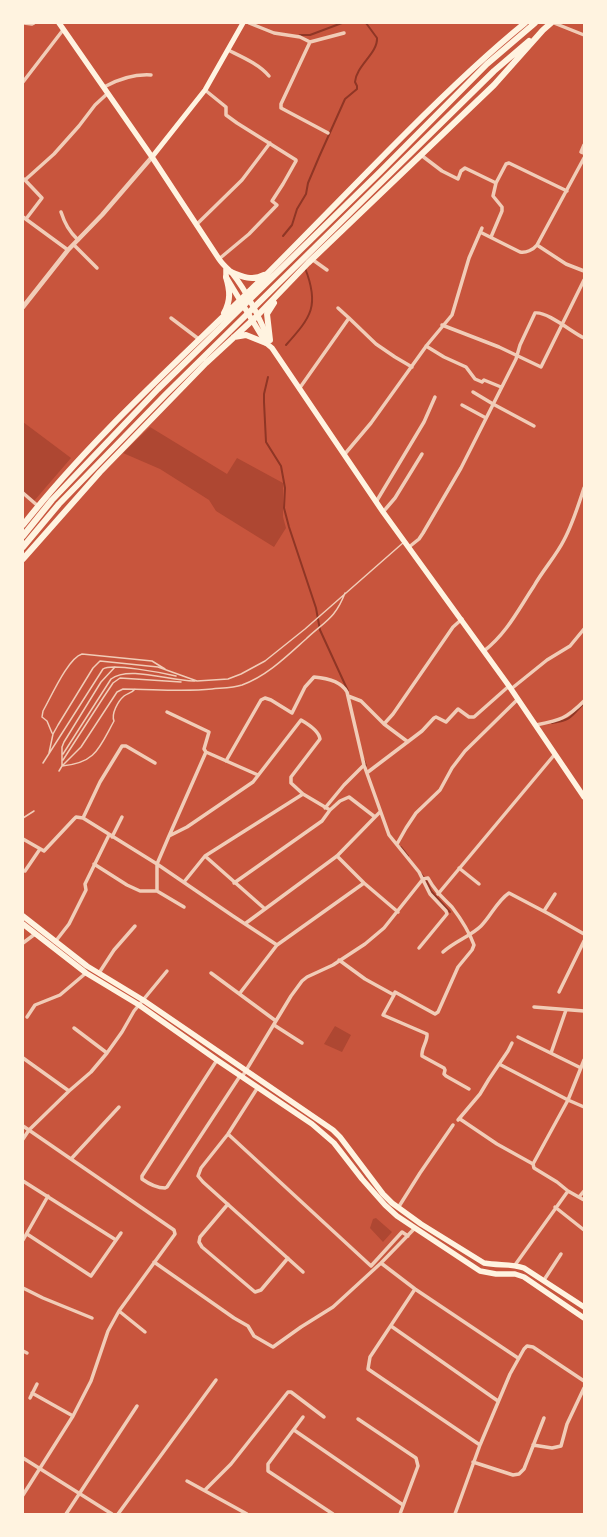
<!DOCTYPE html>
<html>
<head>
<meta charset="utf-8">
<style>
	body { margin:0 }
	#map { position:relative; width:607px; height:1537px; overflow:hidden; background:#c8553d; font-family:"Crimson Pro",serif }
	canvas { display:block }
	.frame { position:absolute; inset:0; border:24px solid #fff3e0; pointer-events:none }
</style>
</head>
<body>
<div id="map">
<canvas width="607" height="1537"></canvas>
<div class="frame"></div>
</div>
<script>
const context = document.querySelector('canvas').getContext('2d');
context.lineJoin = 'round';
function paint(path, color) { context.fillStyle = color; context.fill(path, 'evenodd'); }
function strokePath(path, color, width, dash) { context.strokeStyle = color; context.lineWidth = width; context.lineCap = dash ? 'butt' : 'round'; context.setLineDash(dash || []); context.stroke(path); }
const green = new Path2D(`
	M23,422L71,458L34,501L23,491Z
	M150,427L227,474L237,458L283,483V517L286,528L274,547L216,511L209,500L160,469L123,453Z
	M335,1026L351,1035L342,1052L324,1044Z
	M376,1218L392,1232L383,1242L370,1228L373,1219Z`);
const stream = new Path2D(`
	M300,35H310L342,23
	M283,236L292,225L297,209L306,194L308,183L319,157L345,99L357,89V86L355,82C356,66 378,53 377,38L366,23
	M286,345C311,317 320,306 305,268
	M268,377L264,394V402L266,442L281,466L285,488L284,508L289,527L316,608L320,630L348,691
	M552,723C571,720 571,717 583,704
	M364,760L366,766
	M401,847L408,856
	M421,874L426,880L431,891L450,912`);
const service = new Path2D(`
	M52,733L47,721L42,717L43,711C51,697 68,658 82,654L152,661L165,669
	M49,753L53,734L58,725L93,668L100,661L158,667L197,681L228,679L241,674L265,661L305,629L404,542
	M63,754L111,679C129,665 173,682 195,681
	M63,760L103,698L113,683L120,678L181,682
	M43,763L103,669C112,663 163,673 176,676
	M62,766L81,747L117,692L123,689C153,689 182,692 212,689C222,688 233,688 242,685C267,676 287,656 306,639C325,621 335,619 345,593
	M62,766V747L64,742L101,682L115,667
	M59,771L62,766C96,763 99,748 114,721C111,714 118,701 124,696C128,693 132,693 135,689
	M23,818L34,811`);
const minor = new Path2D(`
	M24,23L32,24L34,23
	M249,23L274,33L300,37L310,42L281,104V108L328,133
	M554,23L584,35
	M310,42L344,33
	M228,50C242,57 259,64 269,76
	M23,82L63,30
	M104,87C117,80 135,74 151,75
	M205,90L226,107V115L237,123L296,160V161L283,184L272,201L277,205L249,234L219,259
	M584,145L581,152L584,153
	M421,155L442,171L458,179L461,171L465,168L496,183
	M24,179L42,198L26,219
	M25,180L54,154L79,126L95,105L108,93
	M61,212C65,224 69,231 78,240
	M23,217L68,250
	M196,225L242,180L270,143
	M480,232L520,252C526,253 533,250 537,245L584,158
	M491,237L502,211V207L493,196L496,183L506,164L509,163L567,191
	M74,245L97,268
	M537,245L566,264L584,271
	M313,260L327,270
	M338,308L349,318
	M171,318L200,340
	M442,325L499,347L541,367L584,280
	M426,346L444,357L466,367L475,379L482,382L484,380L501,387
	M299,389L349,318L376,344L395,357L412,367
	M473,392L493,404L534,426
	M462,405L486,418
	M344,455L371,423L427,345L452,315L469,258L482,228
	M23,493L38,506
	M376,502L424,422L435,397
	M383,512L395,498L422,454
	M409,547L419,539L423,533L461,468L516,359L520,345L535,313C547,311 573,333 584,338
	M484,651C507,633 518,610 534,586C543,570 556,556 564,540C573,523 578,506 584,488
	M511,689L547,660L570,646L584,629
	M348,696L361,701L384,724L408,742
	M167,712L209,732L204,749L206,752L258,775
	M384,724L393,714L453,627L462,619
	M536,725C560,720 566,719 584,701
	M226,761L261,700L265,698L271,700L292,713L305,687L314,677C326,678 341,681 347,692L364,765L389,835L419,872L430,894L446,911L447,914L419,948
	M368,772L422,731L434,718L436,717L446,722L458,709L469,717H474L509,686
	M325,808L344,785L364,765
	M83,818L100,782L122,746H126L155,763
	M169,836L206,752
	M112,837L122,817
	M23,839L44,851L74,819L76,817L83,818L157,864L233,916L277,945
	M397,844L406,828L416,813L440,790L452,768L465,751L518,699
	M205,856L265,909
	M337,856L364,883L398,912
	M94,864L127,885L140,891H157L184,907
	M459,868L479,884
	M25,871L40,849
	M184,882L205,856L303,794
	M234,883L322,821L330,810
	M157,891V864L169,836L187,827L253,782L301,720C308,724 319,731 320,739L291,777V783L303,794L330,810L340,801L349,797L375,817L380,812
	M438,894L555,754
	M544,911L555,894
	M246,923L337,856L375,817
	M55,942L69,924L86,890L85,884L109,835
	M23,943L35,934
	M443,952C455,941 471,936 481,926C491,916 497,901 509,893L549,914L584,934
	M99,973L114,950L135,926
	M211,973L276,1021
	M559,992L584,941
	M240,993L277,945L364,883
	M394,995L383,1015L427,1034C428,1041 421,1048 422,1056L444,1068L445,1070L444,1074L446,1076L469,1089
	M534,1007L584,1011
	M27,1017L35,1005L60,995L86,973
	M274,1025L302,1043
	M74,1028L107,1053
	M518,1037L581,1068
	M551,1053L566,1010
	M23,1058L69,1091
	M217,1060L142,1176V1179C149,1184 157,1188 165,1188L167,1187L240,1076
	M499,1064L568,1100L584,1107
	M242,1077L291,996L302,981L307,977L333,965L365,944L384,928L423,879L428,878C435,891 442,897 452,907C461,919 469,931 474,945L472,950L458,967L438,1012L435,1014L395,992L394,995L365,979L339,960
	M258,1087L228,1134L201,1168L198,1176L203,1182L303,1272
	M460,1119L497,1144L533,1164
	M458,1120L480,1094L489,1079L508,1051L512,1043
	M23,1126L174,1230L175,1234L119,1311L108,1331L91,1381L73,1416L23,1495
	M228,1134L371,1266L402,1232L408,1236
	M23,1139L29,1130L69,1091L91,1072L107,1053L122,1032L134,1011L167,971
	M71,1159L119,1107
	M23,1181L116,1240
	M568,1191L584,1200
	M579,1197L584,1191
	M228,1204L200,1237L199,1242L202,1247L255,1292L261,1290L288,1258
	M555,1207L584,1230
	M398,1208L420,1173L453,1125
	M27,1234L91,1276L121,1233
	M23,1240L48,1196
	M154,1262L234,1318L248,1326L254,1336L273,1347L301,1327L333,1307L381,1263L415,1228
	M381,1263L415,1289L518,1358
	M515,1265L568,1191L557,1182L534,1168L533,1164L568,1100L584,1060
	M544,1280L561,1254
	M23,1288L43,1298L92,1318
	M415,1289L370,1357L368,1369L480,1445
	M119,1311L145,1332
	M391,1326L498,1401
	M23,1351L27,1353
	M32,1393L73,1416
	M30,1398L37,1384
	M303,1417L268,1464V1471L333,1514
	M358,1419L416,1458L418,1466L400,1514
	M294,1430L403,1505
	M533,1445L552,1448L561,1446L567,1424L584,1388
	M23,1458L112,1514
	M473,1462L513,1475L519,1474L524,1469L544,1418
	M187,1481L247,1514
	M205,1490L231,1464L288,1392H291L324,1417
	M66,1514L137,1406
	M118,1514L216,1380
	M455,1514L480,1445L510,1374L524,1349L527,1346L533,1347L584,1381`);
const tertiary = new Path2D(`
	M23,307L68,250L102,215L152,157`);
const secondary = new Path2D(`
	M152,157L205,90L243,23`);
const primary = new Path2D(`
	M59,23L152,157L219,259C223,265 228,269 232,273C248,293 259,318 269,340
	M226,269V277L266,343L272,348L383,512L509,686L584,797
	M23,916L87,966L143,1000L333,1130L340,1137L383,1194L392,1203L421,1224L484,1263C498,1266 511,1263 524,1268L584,1307
	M23,924L86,973L139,1005L217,1060L312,1124L334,1143L362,1179L385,1205L397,1216L415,1228L480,1271L496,1274H515L524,1277L584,1318`);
const trunk = new Path2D(`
	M231,272C242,277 253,281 264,275
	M224,313C231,301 230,290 226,277
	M234,337L246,335L266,343
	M270,340L267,314L274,303
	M23,525C94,435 182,358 264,277C312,229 359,180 407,132C445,94 483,57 525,23
	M23,536L52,500L158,389L380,172L487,64L535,23
	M23,547L59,504L166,394L494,71L529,41
	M23,559L100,472L206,363L257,316L308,263L494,85L543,30L551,23`);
paint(green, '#ae4732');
strokePath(stream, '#8f3625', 2);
strokePath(service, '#f1ccb7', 1.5);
strokePath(minor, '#f1ccb7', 3.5);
strokePath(tertiary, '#f1ccb7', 4.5);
strokePath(secondary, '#fff3e0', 5);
strokePath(primary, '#fff3e0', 5.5);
strokePath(trunk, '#fff3e0', 6);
</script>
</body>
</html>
